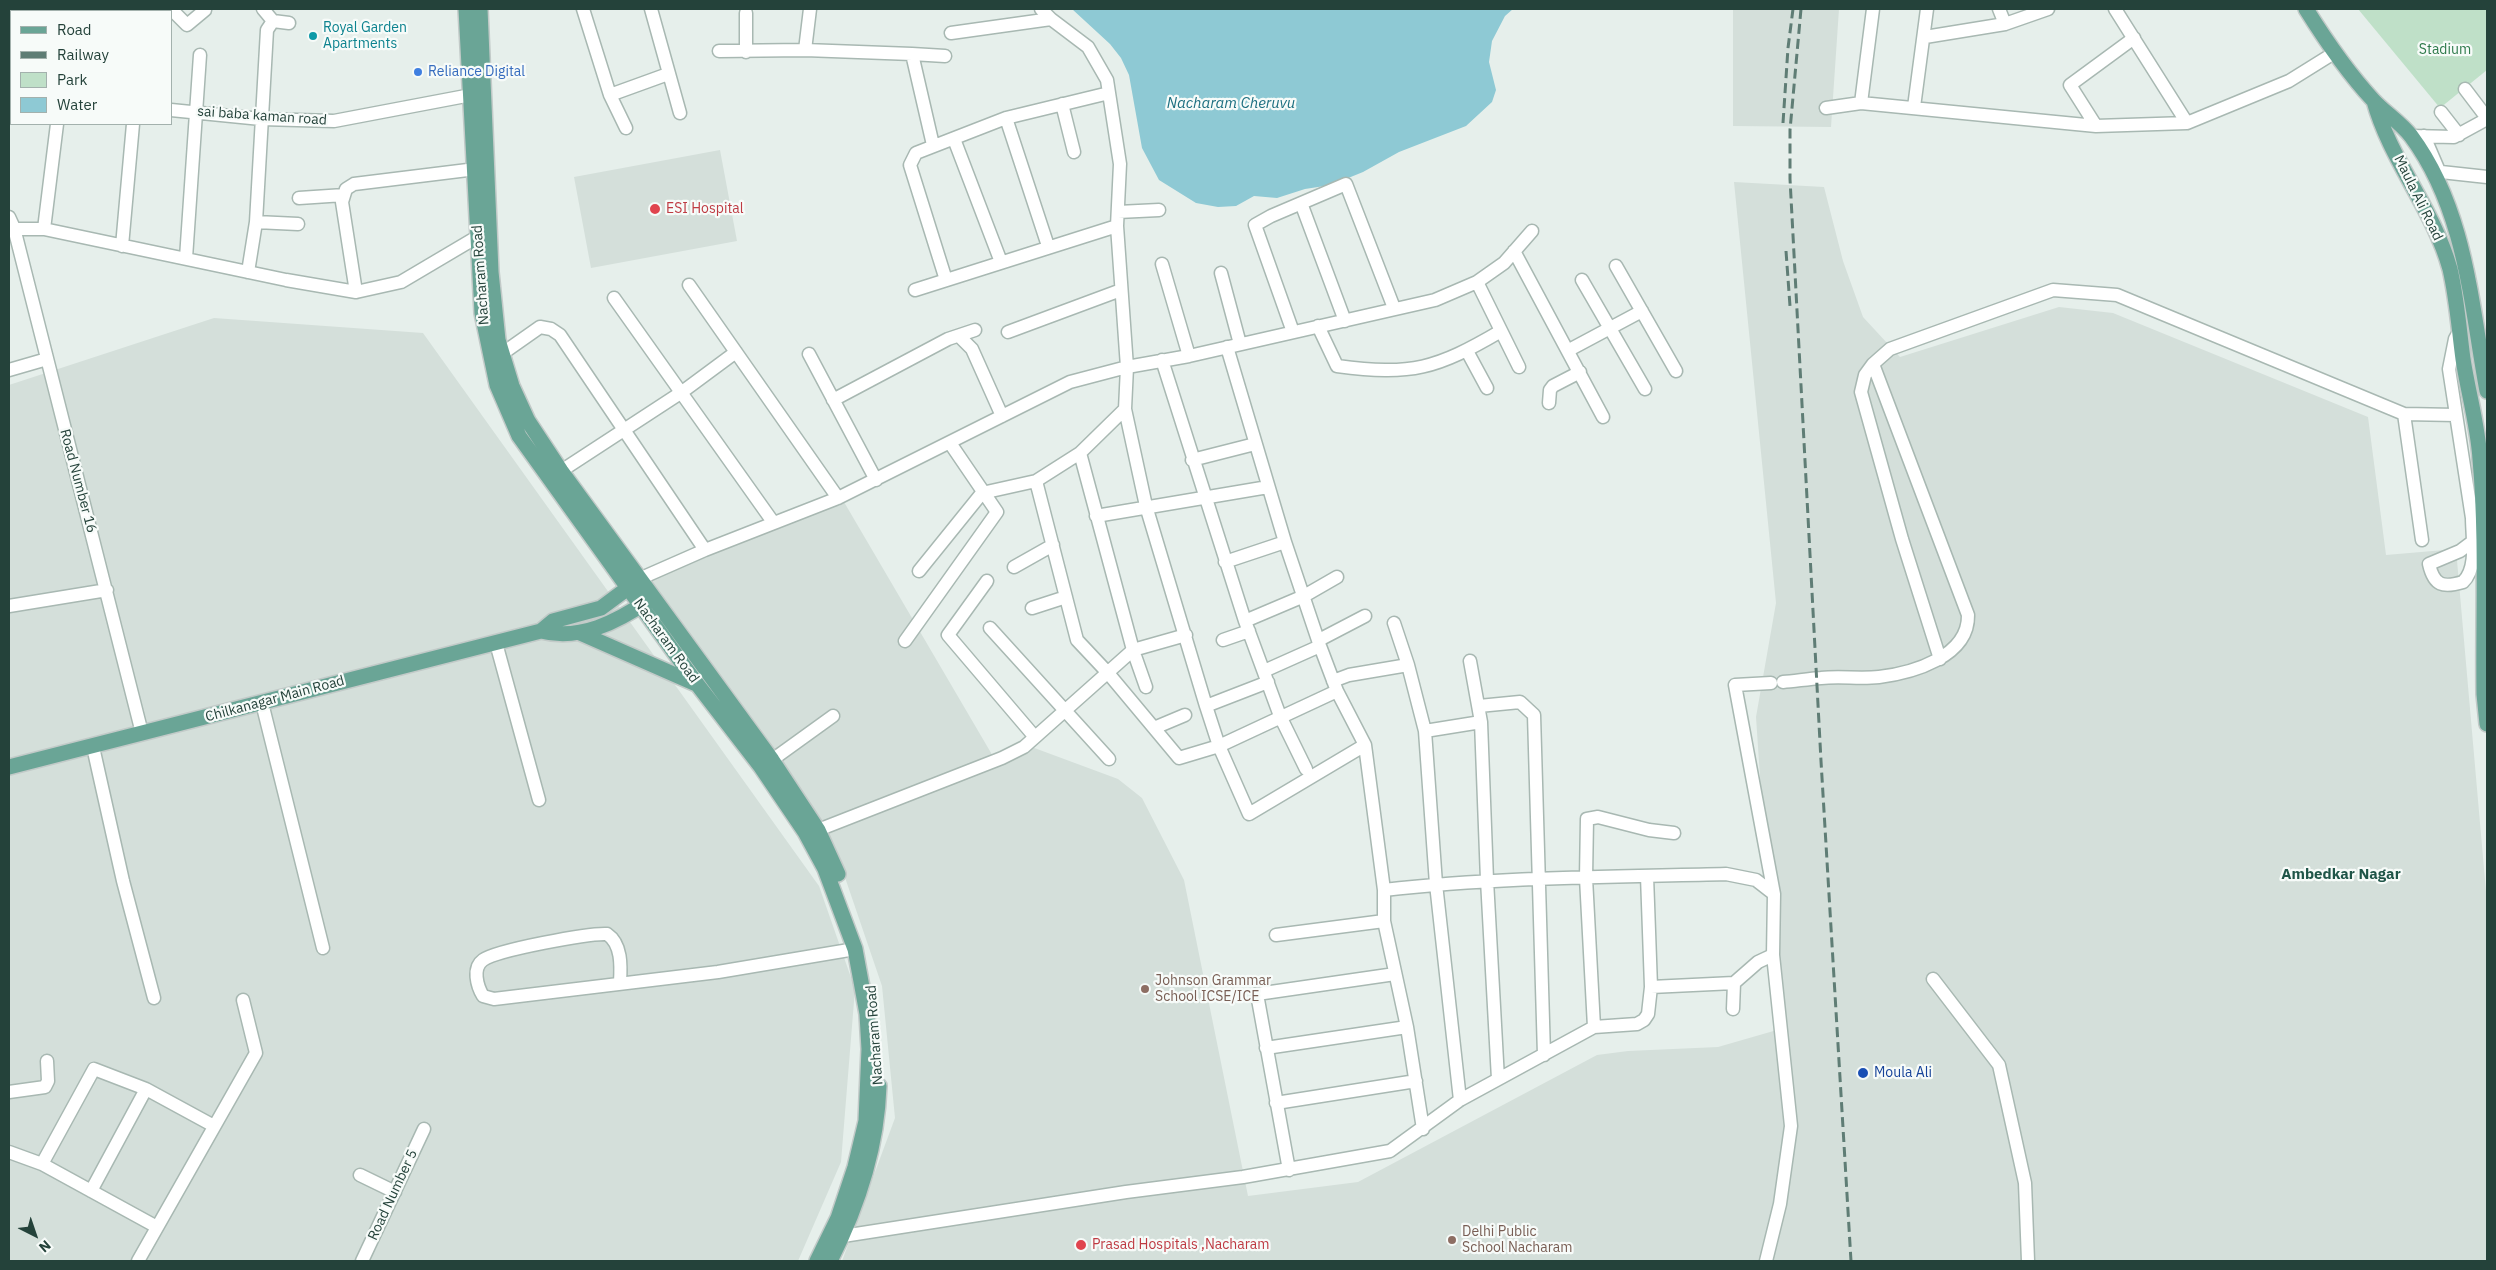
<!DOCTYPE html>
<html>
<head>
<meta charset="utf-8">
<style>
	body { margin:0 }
	#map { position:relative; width:2496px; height:1270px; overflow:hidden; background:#e6efeb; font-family:"IBM Plex Sans",sans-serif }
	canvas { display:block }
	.frame { position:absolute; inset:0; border:10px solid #24423a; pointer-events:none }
	.legend { position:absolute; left:10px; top:10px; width:162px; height:115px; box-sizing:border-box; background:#f7fbf9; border:1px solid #a3b1ad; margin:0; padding:6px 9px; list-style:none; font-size:15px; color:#24423a }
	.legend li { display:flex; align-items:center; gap:10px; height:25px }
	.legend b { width:25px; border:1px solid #a3b1ad }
	.north { position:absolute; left:10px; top:1210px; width:50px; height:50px; -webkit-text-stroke:4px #f7fbf9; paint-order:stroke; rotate:139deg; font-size:14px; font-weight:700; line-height:20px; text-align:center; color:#24423a }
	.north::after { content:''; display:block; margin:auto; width:18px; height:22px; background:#24423a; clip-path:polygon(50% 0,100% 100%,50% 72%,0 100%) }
</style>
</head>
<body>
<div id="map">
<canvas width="2496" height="1270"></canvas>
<div class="frame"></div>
<ul class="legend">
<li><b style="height:6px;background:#6aa596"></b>Road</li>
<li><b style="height:6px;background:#5f7d75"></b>Railway</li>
<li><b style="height:14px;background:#bfe0c8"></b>Park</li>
<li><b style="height:14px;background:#8ec9d4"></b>Water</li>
</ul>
<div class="north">N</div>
</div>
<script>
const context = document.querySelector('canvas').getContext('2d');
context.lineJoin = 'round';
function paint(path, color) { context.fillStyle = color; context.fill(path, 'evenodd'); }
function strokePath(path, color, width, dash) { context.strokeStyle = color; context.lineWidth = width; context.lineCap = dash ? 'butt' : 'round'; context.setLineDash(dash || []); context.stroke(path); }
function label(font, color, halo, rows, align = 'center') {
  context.font = font + ' "IBM Plex Sans",sans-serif'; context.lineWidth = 4.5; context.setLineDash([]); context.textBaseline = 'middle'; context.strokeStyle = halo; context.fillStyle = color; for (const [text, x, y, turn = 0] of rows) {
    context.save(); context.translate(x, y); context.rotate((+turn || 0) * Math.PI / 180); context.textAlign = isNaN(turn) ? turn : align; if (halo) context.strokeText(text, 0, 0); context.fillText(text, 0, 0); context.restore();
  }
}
const built = new Path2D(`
	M1733,9H1839L1831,127L1733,126Z
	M720,150L737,241L591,268L574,177Z
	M1734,182L1824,187L1843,261L1863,317L1900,357L2059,307L2113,313L2368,417L2386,555L2456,549L2487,903V1261H842L895,1118L882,986L837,854L649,578L844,502L994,758L1029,746L1118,779L1142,798L1184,880L1248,1196L1358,1182L1597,1055L1628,1051L1718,1047L1777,1030L1756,717L1776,603Z
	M214,318L423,333L819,886L855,989L841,1162L798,1261H9V385Z`);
const green = new Path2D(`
	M2358,9H2487V70L2440,108Z`);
const water = new Path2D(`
	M1072,9H1513L1505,16L1492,41L1489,62L1496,90L1492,102L1466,126L1399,152L1363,172L1331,185L1305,189L1277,198L1254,196L1236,206L1218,207L1196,203L1159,180L1142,148L1129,75L1121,58L1110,44Z`);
const minor = new Path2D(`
	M130,9L134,11
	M171,9L187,25L205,10
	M583,9L610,95L626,128
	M651,9L680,113
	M1041,9L1051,19L1088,47L1107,80L1120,164L1117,226L1127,367L1125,409L1146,506L1206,706L1219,746L1249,814L1365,745
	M1999,9L2005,24
	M2115,9L2187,123
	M65,11V9
	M145,11L147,9
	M273,21L289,23
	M951,33L1051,19
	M1925,37L2005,24L2048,9
	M805,50L810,9
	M719,51L805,50L912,54
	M746,52V13
	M9,57L11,56
	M2465,89L2487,118
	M610,95L668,74
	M1861,103L1873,9
	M1062,104L1074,152
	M1914,107L1927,9
	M1826,108L1861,103L2096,126L2187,123L2289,81L2334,53
	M171,110L261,119L334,121L471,95
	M2441,112L2459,135
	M9,113L11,112
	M1006,118L1048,246
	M2096,126L2070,85L2134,38
	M2411,136L2454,137L2487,119
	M2424,136L2439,171
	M954,139L1001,262
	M933,145L912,54L945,56
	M2432,171L2487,177
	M299,198L344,195
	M1301,203L1345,321
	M1118,212L1159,210
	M9,217L14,228L142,733
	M256,222L298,224
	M9,229H44L286,280L356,292L401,282L477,237
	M44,229L57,124
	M122,246L133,124
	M1514,251L1603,417
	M186,258L200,55
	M1162,264L1189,356
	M1616,266L1676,371
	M248,272L256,222L267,30L273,21L263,9
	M1221,273L1240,344
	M946,280L910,165L916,153L1006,118L1109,93
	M1582,280L1645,389
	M1477,282L1519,367
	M689,285L838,498
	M915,290L1117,226
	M356,292L342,202L346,189L354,184L484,168
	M614,298L773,522
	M1318,326L1337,366C1412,376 1436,369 1501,331
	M2460,330L2455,339L2449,369L2472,518C2472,537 2478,568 2463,582C2443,588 2434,586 2429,564L2460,551L2472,542
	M1008,332L1121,290
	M1293,332L1255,225L1271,216L1346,184L1394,308
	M960,337L972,349L1002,416
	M1227,347L1285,542L1320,646L1337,691L1365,745L1384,890V921L1407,1027L1423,1129
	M1569,350L1642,311
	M1467,351L1487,388
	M503,353L540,327L551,329L560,335L705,550
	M809,354L876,480
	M1162,360L1245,621L1280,716L1306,769
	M1873,364L1865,375L1861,392L1902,539L1940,659
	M9,370L47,359
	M833,400L948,339L975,330
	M1549,403L1550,390L1553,386L1580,372
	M2404,414L2422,540
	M1080,453L1133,650L1146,687
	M1192,460L1255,444
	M561,471L682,392L736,352
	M1036,481L1077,640L1108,673L1179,758L1219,746L1337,691
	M1096,516L1268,487
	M1225,562L1285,542
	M1014,567L1053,545
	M919,571L982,493L1036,481L1080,453L1125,409
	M639,579L705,550L838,498L1070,382L1127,367L1189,356L1435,300L1477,282L1504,263L1532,231
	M987,581L948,635L1034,736
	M9,606L107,590
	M1032,608L1066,597
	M1245,621L1304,596L1337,577
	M1394,623L1408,665L1425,731L1436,884L1460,1100
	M990,628L1109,759
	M1223,640L1249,631
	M1319,640L1365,616
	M905,641L997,512L950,443
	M496,643L539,800
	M1470,661L1481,722L1487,880L1498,1079
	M1264,671L1320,646
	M1333,681L1349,675L1408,665
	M1783,682C1795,681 1808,679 1821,678C1840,676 1860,679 1879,677C1912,673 1969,657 1968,615L1873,364L1890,349L2053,290L2117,295L2404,414L2456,415
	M262,703L323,948
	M1206,706L1268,682
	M1479,706L1520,702L1534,715L1544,1055
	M1154,728L1185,715
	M1425,731L1481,722
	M93,747L123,881L154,998
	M772,760L833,716
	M818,830L1002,758L1024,747L1133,650L1186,635
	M1384,890C1497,877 1612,877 1726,874L1756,880L1774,894
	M1276,935L1384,921
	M1933,979L1999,1065L2025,1183L2028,1261
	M620,982C621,966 622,944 607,934C589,933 497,950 483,960C472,968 477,986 483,996L494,999L718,972L855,949
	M1651,987L1734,983L1758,962L1773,955
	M1733,1009L1734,983
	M1594,1027L1586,878L1587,819L1598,817L1649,830L1674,833
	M1266,1048L1407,1027
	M9,1092L45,1087L48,1081L47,1061
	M1276,1103L1416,1081
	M9,1152L42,1164L157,1227
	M42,1164L94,1069L146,1089L214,1126
	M1289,1170L1257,994L1395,974
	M360,1175L395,1192
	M91,1191L146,1089
	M836,1234L843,1236L1126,1192L1243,1177L1390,1151L1460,1100L1594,1027L1637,1024L1644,1020L1648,1014L1651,987L1647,876
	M138,1261L256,1053L243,1000
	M362,1261L424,1129
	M1766,1261L1780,1204L1791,1126L1773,955L1774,894L1735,685L1771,683`);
const major = new Path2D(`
	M466,9L482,313L497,385L519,436L697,684L761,767L805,832L825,869L855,949L867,1014L869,1049L866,1121L855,1167L838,1218L817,1261
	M480,9L491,272L498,340L512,386L528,421L561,471L772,760L818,830L838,874
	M2306,9C2326,41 2347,72 2373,100C2385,113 2400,122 2411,136C2466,210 2471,305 2487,391
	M2374,101C2390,160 2433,208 2450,269C2457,299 2459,329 2463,359C2468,392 2478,426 2480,459C2487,537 2483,616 2484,694L2487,724
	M541,631C580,641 617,622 649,600
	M580,633L696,684
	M9,767L541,631L553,621L601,608L636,582
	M830,1261C858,1206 877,1149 879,1086`);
const rail = new Path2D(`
	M1801,9L1790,130V179L1821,761L1851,1261
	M1783,123L1788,48L1793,9
	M1786,251L1790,306`);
const markers = [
	[313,36,5,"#0f9aa8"],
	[418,72,5,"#3f7fe0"],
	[655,209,6,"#e0444e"],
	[1145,989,5,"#8d6e63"],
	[1863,1073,6,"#1a4fb4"],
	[1452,1240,5,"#8d6e63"],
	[1081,1245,6,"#e0444e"]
];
const cultureNames = [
	["Royal Garden",323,28],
	["Apartments",323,44]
];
const parkNames = [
	["Stadium",2445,50]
];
const shopNames = [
	["Reliance Digital",428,72]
];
const streetNames = [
	["sai baba kaman road",262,116,4],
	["Maula Ali Road",2418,198,64],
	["Nacharam Road",481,275,-94],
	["Road Number 16",78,481,75],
	["Nacharam Road",666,641,54],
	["Chilkanagar Main Road",275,699,-15],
	["Nacharam Road",875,1035,-94],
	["Road Number 5",393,1195,-65]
];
const healthNames = [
	["ESI Hospital",666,209],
	["Prasad Hospitals ,Nacharam",1092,1245]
];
const educationNames = [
	["Johnson Grammar",1155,981],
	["School ICSE/ICE",1155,997],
	["Delhi Public",1462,1232],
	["School Nacharam",1462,1248]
];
const transitNames = [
	["Moula Ali",1874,1073]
];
const waterNames = [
	["Nacharam Cheruvu",1231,104]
];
const neighbourhoodNames = [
	["Ambedkar Nagar",2341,875]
];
paint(built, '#d4dfda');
paint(green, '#bfe0c8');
paint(water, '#8ec9d4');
strokePath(minor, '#a8b8b2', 15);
strokePath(major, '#c2cac8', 18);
strokePath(minor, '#fff', 12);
strokePath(major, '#6aa596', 15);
strokePath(rail, '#5f7d75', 3, [10, 5]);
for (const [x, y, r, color] of markers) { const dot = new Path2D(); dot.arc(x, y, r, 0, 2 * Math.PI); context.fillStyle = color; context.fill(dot); strokePath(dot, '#f7fbf9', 2); }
label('14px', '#0d838f', '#f7fbf9', cultureNames, 'left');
label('14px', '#2d7a4b', '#f7fbf9', parkNames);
label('14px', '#366cbe', '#f7fbf9', shopNames, 'left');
label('14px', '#24423a', '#f7fbf9', streetNames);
label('14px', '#be3a42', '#f7fbf9', healthNames, 'left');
label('14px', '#785e54', '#f7fbf9', educationNames, 'left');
label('14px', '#164399', '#f7fbf9', transitNames, 'left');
label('italic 15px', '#1c6f80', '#f7fbf9', waterNames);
label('bold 15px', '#1f5548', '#f7fbf9', neighbourhoodNames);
</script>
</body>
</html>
